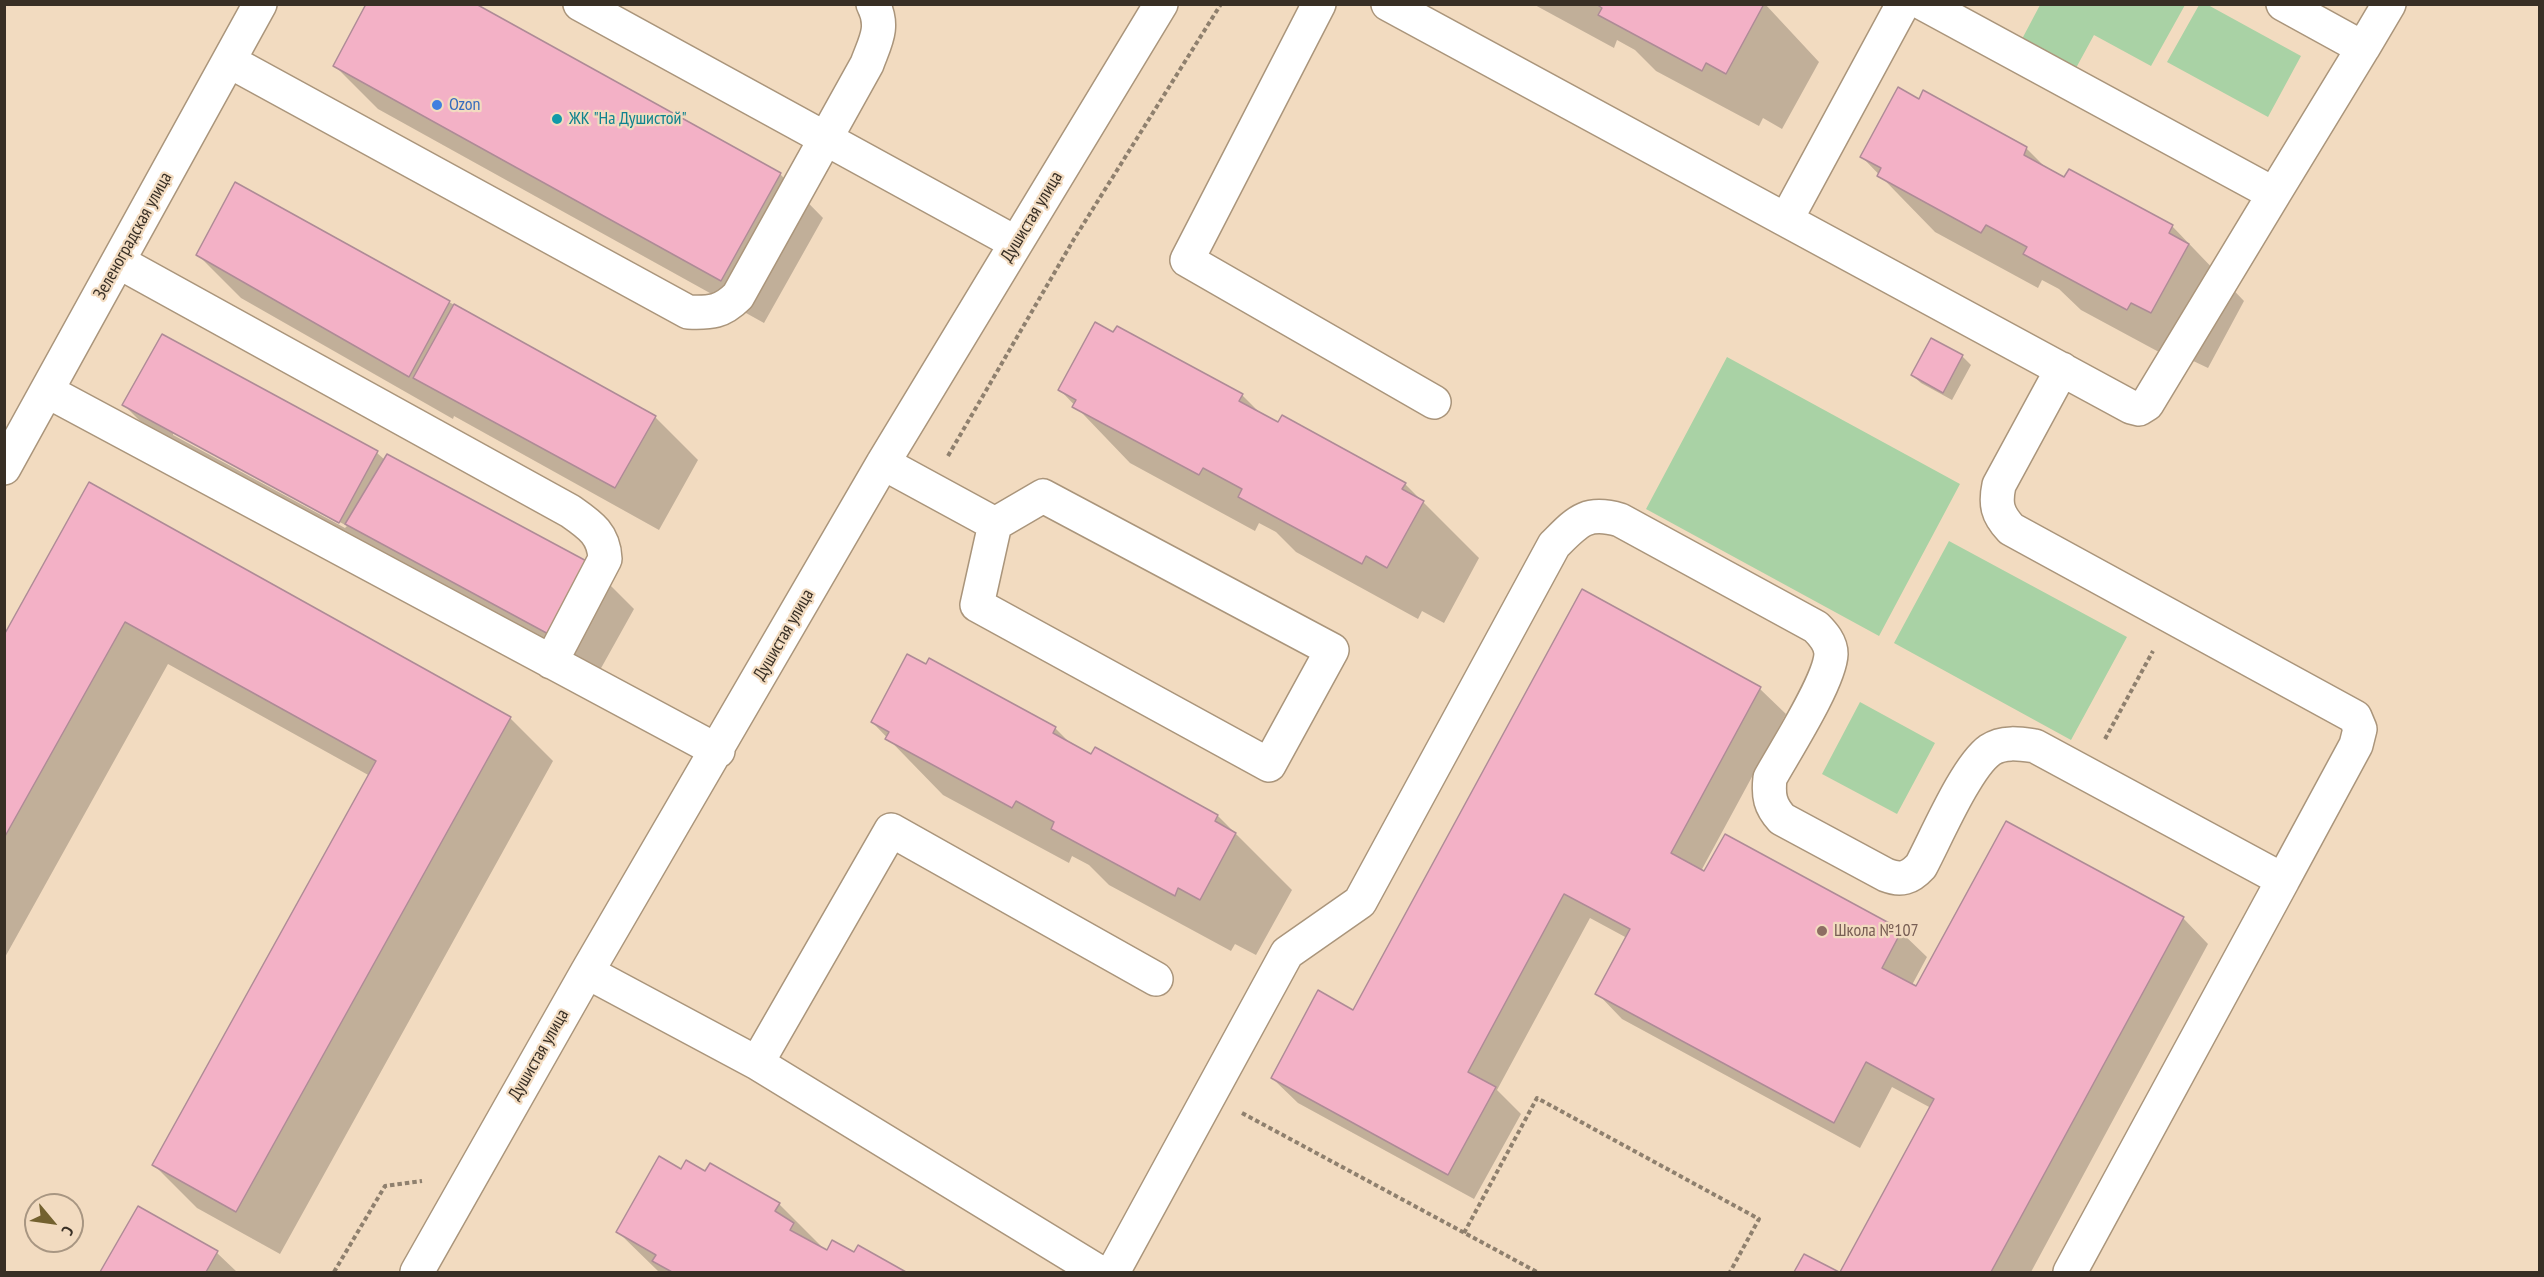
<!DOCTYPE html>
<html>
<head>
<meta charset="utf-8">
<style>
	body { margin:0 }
	#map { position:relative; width:2544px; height:1277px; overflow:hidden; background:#f2dbc0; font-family:"PT Sans Narrow",sans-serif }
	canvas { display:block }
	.frame { position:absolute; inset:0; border:6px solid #382f25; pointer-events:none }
	.north { position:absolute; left:24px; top:1193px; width:60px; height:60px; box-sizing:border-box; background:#f2dbc0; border:2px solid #a89682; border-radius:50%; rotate:119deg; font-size:16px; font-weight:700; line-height:24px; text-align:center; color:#382f25 }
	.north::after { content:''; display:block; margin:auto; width:21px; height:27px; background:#73612f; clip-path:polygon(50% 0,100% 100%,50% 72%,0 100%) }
</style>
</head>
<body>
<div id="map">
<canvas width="2544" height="1277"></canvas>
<div class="frame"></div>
<div class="north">С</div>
</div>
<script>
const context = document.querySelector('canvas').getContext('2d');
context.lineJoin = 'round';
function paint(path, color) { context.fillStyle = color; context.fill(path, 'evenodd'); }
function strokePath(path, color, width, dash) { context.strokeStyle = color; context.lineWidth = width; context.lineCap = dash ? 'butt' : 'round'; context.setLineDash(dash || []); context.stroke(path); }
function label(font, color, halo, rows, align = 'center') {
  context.font = font + ' "PT Sans Narrow",sans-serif'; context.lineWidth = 4.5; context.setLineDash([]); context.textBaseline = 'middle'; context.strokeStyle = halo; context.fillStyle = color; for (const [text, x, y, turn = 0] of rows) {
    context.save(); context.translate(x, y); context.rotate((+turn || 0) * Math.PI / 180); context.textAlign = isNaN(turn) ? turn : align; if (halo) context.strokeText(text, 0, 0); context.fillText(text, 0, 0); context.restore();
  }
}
const green = new Path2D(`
	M2040,5H2185L2151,66L2094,35L2076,68L2022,39Z
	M2199,5H2208L2301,56L2268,117L2167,62Z
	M1727,357L1960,484L1879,636L1646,509Z
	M1949,541L2127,637L2071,740L1894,643Z
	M1860,702L1935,743L1897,814L1822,774Z`);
const shadow = new Path2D(`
	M1533,4H1765L1819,62L1782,129L1763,118L1759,126L1656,71L1635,50L1617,40L1614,48Z
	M334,65L780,174L823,218L764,323L378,109Z
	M1920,101L2026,148L2048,170L2065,179L2172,226L2244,301L2208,368L2187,358L2183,365L2081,310L2059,289L2042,280L2038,288L1935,232L1862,157Z
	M198,255L449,302L655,417L698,460L659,530L454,416L453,419L241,298Z
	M162,336L377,453L385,460L591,566L634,609L595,679L167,448L124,405ZM173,431L347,526L345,528L173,435Z
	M1962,356L1971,365L1952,400L1921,383L1912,375Z
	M1060,390L1242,395L1261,414L1405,484L1479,558L1444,623L1422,611L1418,619L1296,552L1276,532L1259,523L1255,531L1130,463Z
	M90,484L510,718L553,761L280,1254L197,1208L154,1165L370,776L168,664L4,959V638Z
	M1582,591L1760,689L1786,714L1701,871L1901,932L1927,957L1912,985L1917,988L2183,918L2208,944L2031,1272H1842L1931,1108L1892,1087L1860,1148L1622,1019L1597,993L1627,938L1590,918L1497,1090L1521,1114L1474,1199L1298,1103L1272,1078L1354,1012Z
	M872,722L1055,728L1074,747L1092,756L1095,749L1218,816L1292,890L1256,955L1235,944L1231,951L1109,885L1089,865L1072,856L1069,863L943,795Z
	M682,1171L705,1173L779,1204L827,1252L854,1254L858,1247L903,1272H659L618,1232Z
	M139,1208L217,1253L237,1272H101Z
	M1804,1256L1835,1272H1796Z`);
const building = new Path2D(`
	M366,4H476L781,173L721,281L333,66Z
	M1596,4H1764L1726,74L1706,63L1702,71L1598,15L1602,8Z
	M1898,87L1919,99L1923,90L2027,147L2024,155L2064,177L2069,169L2173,225L2169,233L2189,244L2151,313L2131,303L2127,310L2023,254L2027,247L1986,225L1981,233L1877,176L1881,168L1860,157Z
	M235,182L450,301L409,377L196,255Z
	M454,304L656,416L615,488L413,378Z
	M1095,322L1113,332L1117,326L1243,394L1239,401L1278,422L1282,415L1406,483L1402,489L1424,501L1387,568L1366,556L1362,564L1238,497L1242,489L1203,468L1199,475L1072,407L1076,400L1058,390Z
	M162,334L378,451L339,523L122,405Z
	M1931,338L1963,355L1943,393L1911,375Z
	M387,454L592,564L552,636L345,524Z
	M89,482L511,717L236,1212L152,1165L376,761L125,622L4,838V635Z
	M1582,589L1761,687L1671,853L1704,871L1725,834L1902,930L1882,968L1916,986L2006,821L2184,917L1991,1272H1840L1934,1099L1866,1062L1834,1123L1595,994L1630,929L1564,894L1468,1072L1496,1087L1448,1175L1271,1078L1318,990L1353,1010Z
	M907,654L926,664L929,658L1056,727L1053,733L1091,754L1095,747L1218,815L1215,821L1236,833L1200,900L1178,888L1175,896L1051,829L1054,822L1016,801L1012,808L885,739L889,732L871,722Z
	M659,1156L681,1169L686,1160L705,1171L710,1163L780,1203L775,1211L794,1223L790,1230L827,1250L832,1240L854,1252L858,1245L906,1272H672L652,1261L656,1255L616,1232Z
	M138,1206L218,1251L206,1272H100Z
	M1804,1254L1839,1272H1794Z`);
const path = new Path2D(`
	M948,456L1074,239L1221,4
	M2105,739L2153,651
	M1242,1113L1537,1272
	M1464,1233L1537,1098L1759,1219L1730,1272
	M334,1272L385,1186L422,1181`);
const minor = new Path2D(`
	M580,4L1016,243
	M1319,4L1187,260L1434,402
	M1388,4L1786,220L1903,4
	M2363,48L2389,4
	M229,61L688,312C711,313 722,312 738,296L867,64C875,42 885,27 873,4
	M2274,194L2363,48L2283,4
	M1786,220L2131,407L2139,409L2147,404L2274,194L1924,4
	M119,262L570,511C590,525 604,534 605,559L551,662
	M2062,369L1999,485C1995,504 1997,514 2011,529L2355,717L2360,729L2356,745L2283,880
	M47,391L718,751
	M883,463L995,524L1043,496L1332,650L1269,765L977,605L995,524
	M4,468L260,4
	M587,972L757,1063L1099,1272
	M757,1063L891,830L1156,979
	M417,1272L587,972L883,463L1161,4
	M1113,1272L1287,953L1360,902L1554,545C1577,522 1586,510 1620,520L1816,627C1823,634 1831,643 1831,654C1830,681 1785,751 1770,778C1768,796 1770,806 1782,819L1886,875C1901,881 1910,878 1921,866C1936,838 1966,767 1990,750C2003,741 2021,744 2035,746L2283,880L2070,1272`);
const markers = [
	[437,105,6,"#3f7fe0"],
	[557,119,6,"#0f9aa8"],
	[1822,931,6,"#8d6e63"]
];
const shopNames = [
	["Ozon",449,105]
];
const cultureNames = [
	["ЖК \"На Душистой\"",569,119]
];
const streetNames = [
	["Душистая улица",1032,217,-59],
	["Зеленоградская улица",133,236,-61],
	["Душистая улица",784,635,-60],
	["Душистая улица",539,1055,-60]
];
const educationNames = [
	["Школа №107",1834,931]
];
paint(green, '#a9d2a5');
paint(shadow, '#0003');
paint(building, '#f3b1c6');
strokePath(building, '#ae8b96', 1.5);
strokePath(minor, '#aa957b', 36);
strokePath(path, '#8f806e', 4, [4.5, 3]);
strokePath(minor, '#fff', 33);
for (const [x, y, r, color] of markers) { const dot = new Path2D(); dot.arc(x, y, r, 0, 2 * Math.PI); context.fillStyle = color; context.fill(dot); strokePath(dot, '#f2dbc0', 2); }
label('18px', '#366cbe', '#f2dbc0', shopNames, 'left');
label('18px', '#0d838f', '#f2dbc0', cultureNames, 'left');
label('18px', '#382f25', '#f2dbc0', streetNames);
label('18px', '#785e54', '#f2dbc0', educationNames, 'left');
</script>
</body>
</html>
